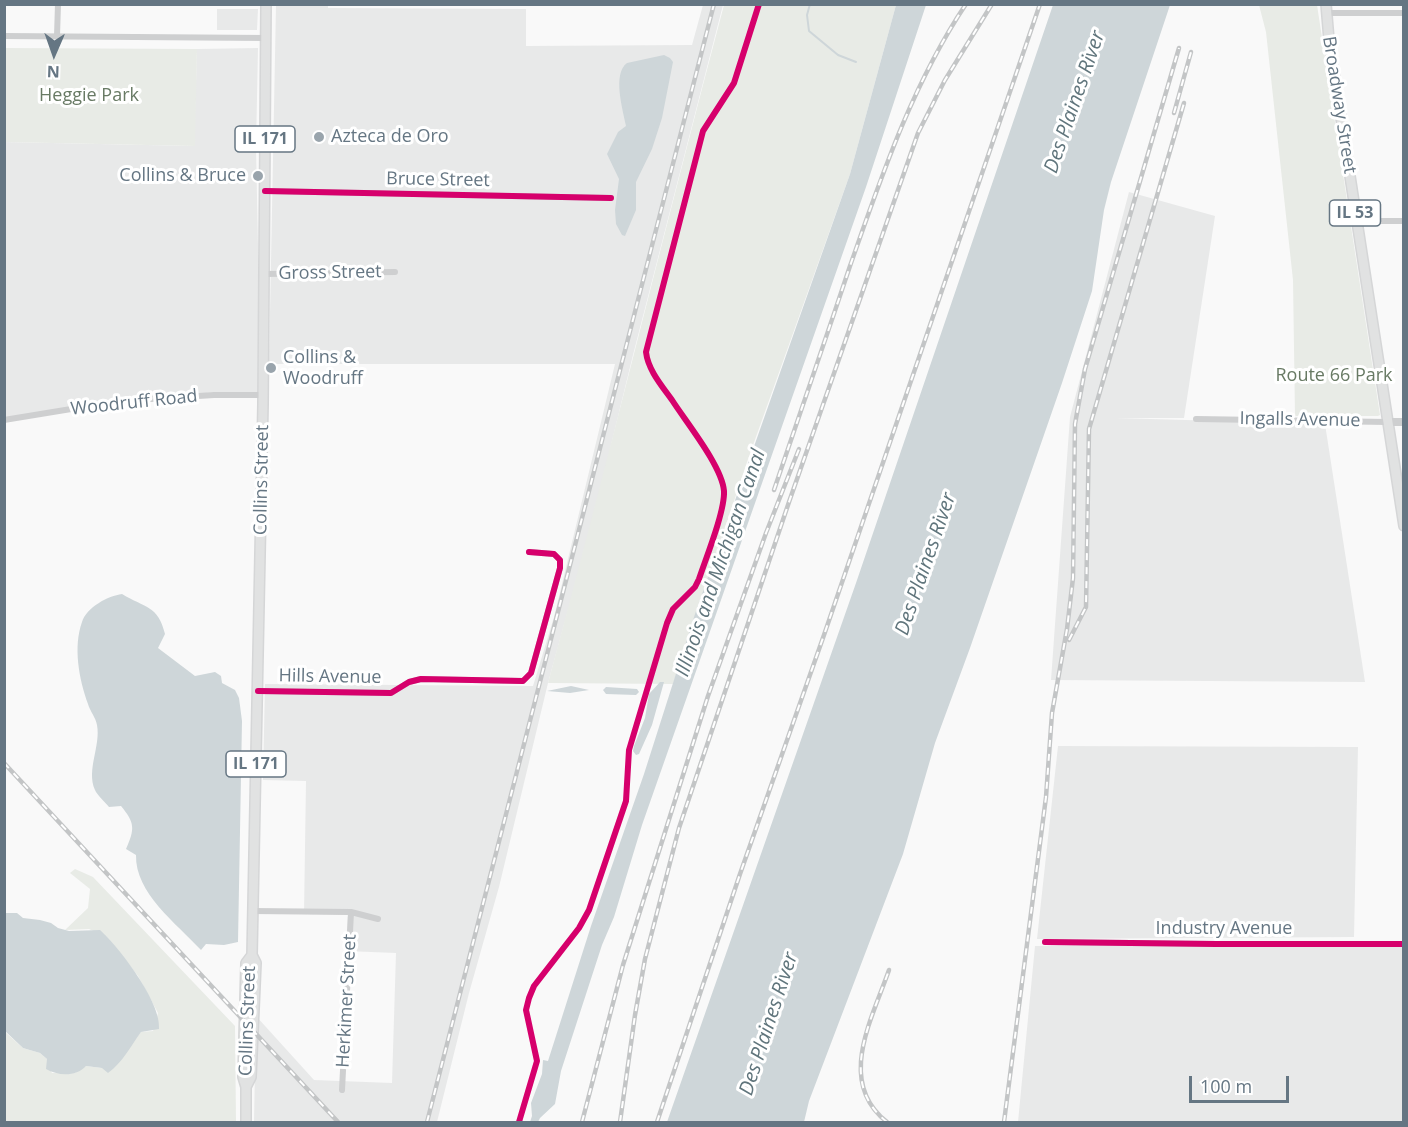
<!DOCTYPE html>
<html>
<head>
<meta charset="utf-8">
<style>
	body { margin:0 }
	#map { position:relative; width:1408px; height:1127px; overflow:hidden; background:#f9f9f9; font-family:"Open Sans",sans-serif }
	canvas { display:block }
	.frame { position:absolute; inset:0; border:6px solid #657683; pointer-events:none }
	.north { position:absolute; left:24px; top:24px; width:60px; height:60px; -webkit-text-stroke:4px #fff; paint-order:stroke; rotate:182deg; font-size:16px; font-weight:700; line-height:24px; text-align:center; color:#657683 }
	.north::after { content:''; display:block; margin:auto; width:21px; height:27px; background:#657683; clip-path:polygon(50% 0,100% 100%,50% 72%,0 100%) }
	.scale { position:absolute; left:1189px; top:1076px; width:100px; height:27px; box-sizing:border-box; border:3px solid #657683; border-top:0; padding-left:8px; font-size:18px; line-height:21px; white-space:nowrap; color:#657683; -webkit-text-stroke:4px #fff; paint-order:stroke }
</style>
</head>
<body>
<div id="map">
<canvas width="1408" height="1127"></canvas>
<div class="frame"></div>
<div class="north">N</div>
<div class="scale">100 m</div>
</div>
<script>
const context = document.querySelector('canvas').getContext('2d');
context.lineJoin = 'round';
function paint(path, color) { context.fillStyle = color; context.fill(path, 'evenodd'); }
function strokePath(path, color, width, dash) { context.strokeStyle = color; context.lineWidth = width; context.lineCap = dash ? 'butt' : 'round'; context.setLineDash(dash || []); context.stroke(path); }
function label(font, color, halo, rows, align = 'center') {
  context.font = font + ' "Open Sans",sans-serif'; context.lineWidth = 6; context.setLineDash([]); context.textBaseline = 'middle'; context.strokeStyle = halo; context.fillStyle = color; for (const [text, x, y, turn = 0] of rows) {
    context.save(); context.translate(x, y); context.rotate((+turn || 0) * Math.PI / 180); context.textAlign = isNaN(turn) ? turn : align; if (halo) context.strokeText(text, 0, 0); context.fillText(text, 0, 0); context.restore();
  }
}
const built = new Path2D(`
	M276,5H328V8L526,9V46L692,45L703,5H723L633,355L593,519L548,683L499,887L469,993L437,1122H254L256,1016L314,1080L392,1083L396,953L346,951L348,915L304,914L306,781L263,780L265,684L533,686L554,617L615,364H269Z
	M217,9H258L257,30H217Z
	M258,48L256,147L261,393L214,392L5,418V142L194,146L197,49Z
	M1129,192L1215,216L1184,418H1116L1325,424L1365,682L1051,680L1070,417Z
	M1058,746L1358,747L1354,937L1037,939Z
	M1403,943V1122H1018L1035,946Z`);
const green = new Path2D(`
	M724,5H896L850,174L747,462L673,684L548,683C609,458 664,231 724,5Z
	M1259,5H1317L1380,415L1378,416H1295L1293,280L1266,32Z
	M5,48L197,49L195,146L5,142Z
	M75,869L93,877L235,1026L236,1122H5L4,1031L23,1048L40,1053L47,1059V1063L52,1073H74L86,1066L102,1068L141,1032L153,1031L158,1013L138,976L107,937L89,929L65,930L88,908L90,889L70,873Z`);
const water = new Path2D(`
	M896,5H926L866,187L642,825L614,917L602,945L561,1071L555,1104L540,1118L538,1122H530L532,1116L531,1103L542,1074L543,1060L548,1061L591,926L644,774L695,614L850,174Z
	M1053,5H1170L1111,182L1104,210L1092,291L1062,383L970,648L935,743L903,854L809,1101L804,1122H667L856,583Z
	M664,55L670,58L673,62L662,118L652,149L636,182V210L625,236L622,235L616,224L615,210L619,179L607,154L618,132L626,126C623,110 612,74 627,63Z
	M122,594C145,608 158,605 165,634L158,648L195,676L215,672L221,676L222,683L235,690L239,698L242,721L238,942L224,945L206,944L201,950C176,923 135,893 136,855L126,849C135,829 135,823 121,806L109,807C105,802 97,795 95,790C86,770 101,746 97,725C96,718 90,711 88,704C79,679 73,647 82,622C87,607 108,596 122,594Z
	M660,682H664L652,725L639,754L636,755L633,751L634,746L645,718L649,694Z
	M571,686L589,690L570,693L547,691Z
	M606,687L637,689L639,692L636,695L606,694L603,690Z
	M4,913H17L23,918L40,920L51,923L58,928L69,931L100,930C119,947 162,1003 159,1029L141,1032C130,1047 123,1062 108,1073L102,1068L86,1066C76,1077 58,1076 46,1069L47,1059L40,1053L23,1048L5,1031Z`);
const stream = new Path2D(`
	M810,4L807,15L809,31L838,55L856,62`);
const minor = new Path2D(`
	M1326,13H1404
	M4,36L266,38
	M57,36L58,4
	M265,191L611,198
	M1357,221H1404
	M265,274L395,272
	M1196,419L1387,422
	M4,420L120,401L214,395H263
	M258,691L391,693L409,682L421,679L523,681L531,673L560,568V560L554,554L529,552
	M253,911L351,912L378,919
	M1045,942L1216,944H1404
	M342,1090L351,912`);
const tertiary = new Path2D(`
	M1387,422H1404`);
const primary = new Path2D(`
	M1326,4L1329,40L1404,526
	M246,1087L251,1077L256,963L252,955L263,404L266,4
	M246,1122V1087L243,1077L246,963L252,955`);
const rail = new Path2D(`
	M1174,113L1191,52
	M774,490C799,416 825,341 850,266C882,175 912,85 966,4
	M1069,640L1086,607L1089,429L1184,103
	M4,763L338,1122
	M427,1122L714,4
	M582,1122L623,965L708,696L766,533L799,449
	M620,1122L635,1015L645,959L679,828L789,502L918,133L945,80L992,4
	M657,1122L740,874L824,635L1040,4
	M887,1122C836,1082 872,1019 889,970
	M1004,1122L1046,797L1052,713L1067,629L1073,578L1075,424L1085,369L1179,48`);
const cycleway = new Path2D(`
	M265,191L611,198
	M258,691L391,693L409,682L421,679L523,681L531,673L560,568V560L554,554L529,552
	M1045,942L1216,944H1404
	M519,1122L537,1061L526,1010L529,998L534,986L579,928L589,910L626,801L629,750L667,623L673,609L695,587L699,579C706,558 725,511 724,491C722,466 686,422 672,400C662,386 648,370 646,352L703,131L734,83L759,4`);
const markers = [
	[319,137,6,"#99a4ac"],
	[258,176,6,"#99a4ac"],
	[271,368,6,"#99a4ac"]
];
const shields = [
	[265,139,60],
	[1355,213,51],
	[256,764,60]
];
const shieldNames = [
	["IL 171",265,139],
	["IL 53",1355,213],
	["IL 171",256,764]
];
const parkNames = [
	["Heggie Park",89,96],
	["Route 66 Park",1334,376]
];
const streetNames = [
	["Broadway Street",1339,105,81],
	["Bruce Street",438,180,1],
	["Gross Street",330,273,-1],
	["Woodruff Road",134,403,-6],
	["Ingalls Avenue",1300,420,1],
	["Collins Street",262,480,-89],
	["Hills Avenue",330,677,1],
	["Industry Avenue",1224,929],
	["Herkimer Street",347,1001,-87],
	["Collins Street",248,1021,-88]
];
const poiNames = [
	["Azteca de Oro",331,137],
	["Collins & Bruce",246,176,"right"],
	["Collins &",283,358],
	["Woodruff",283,379]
];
const waterNames = [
	["Des Plaines River",1075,102,-71],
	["Illinois and Michigan Canal",721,563,-71],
	["Des Plaines River",926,564,-71],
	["Des Plaines River",769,1024,-72]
];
paint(built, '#e8e9e9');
paint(green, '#e8ebe6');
paint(water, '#ced6d9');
strokePath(stream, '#ced6d9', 2);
strokePath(primary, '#d5d6d7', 12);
strokePath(minor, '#cecfd0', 6);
strokePath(tertiary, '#cecfd0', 8);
strokePath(primary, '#e1e2e2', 9);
strokePath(rail, '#c3c5c6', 4.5);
strokePath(rail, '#fff', 2, [7]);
strokePath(cycleway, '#d6006c', 6);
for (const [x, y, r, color] of markers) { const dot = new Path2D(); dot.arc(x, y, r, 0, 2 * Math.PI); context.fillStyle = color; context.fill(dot); strokePath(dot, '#fff', 2); }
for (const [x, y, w] of shields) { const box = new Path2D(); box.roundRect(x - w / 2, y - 13, w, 26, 4.5); context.fillStyle = '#fff'; context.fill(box); strokePath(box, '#657683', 1.5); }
label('bold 16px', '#657683', null, shieldNames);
label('18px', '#687a64', '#fff', parkNames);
label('18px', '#657683', '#fff', streetNames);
label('18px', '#657683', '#fff', poiNames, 'left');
label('italic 20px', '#60757c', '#fff', waterNames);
</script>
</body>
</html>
